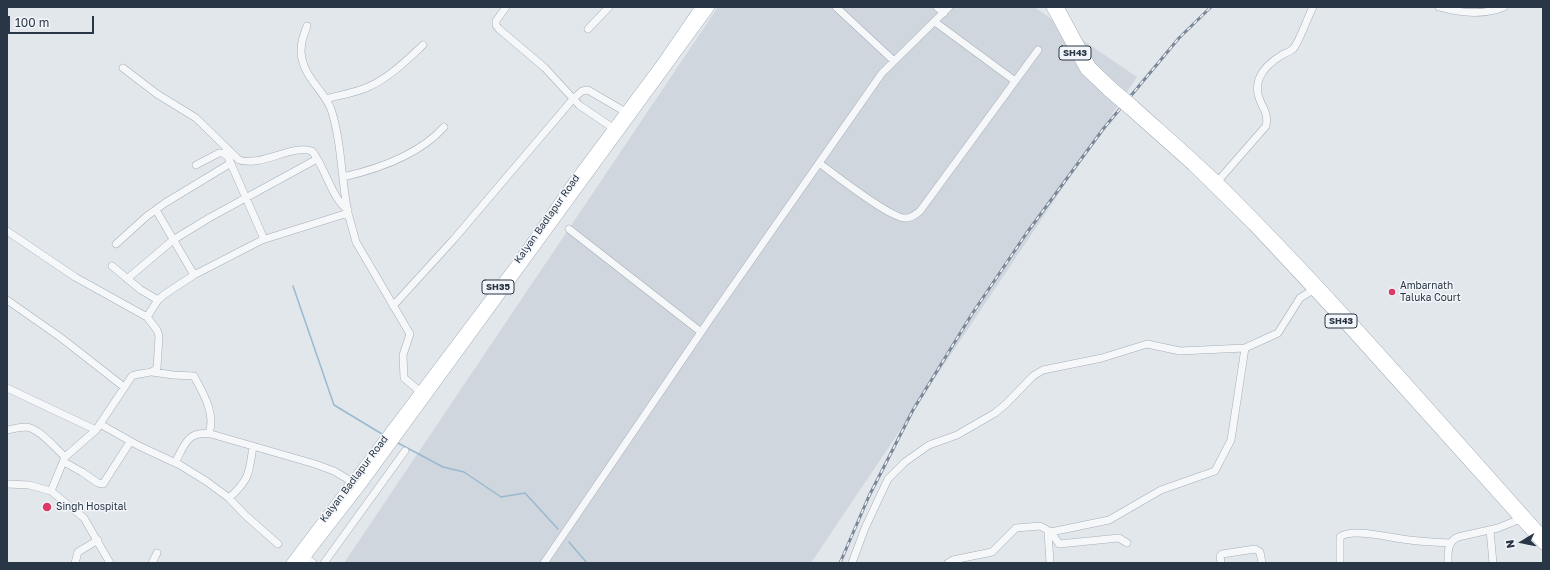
<!DOCTYPE html>
<html>
<head>
<meta charset="utf-8">
<style>
	body { margin:0 }
	#map { position:relative; width:1550px; height:570px; overflow:hidden; background:#e2e7ec; font-family:"Golos Text",sans-serif }
	canvas { display:block }
	.frame { position:absolute; inset:0; border:8px solid #283645; pointer-events:none }
	.north { position:absolute; left:1502px; top:522px; width:40px; height:40px; -webkit-text-stroke:3px #f2f5f9; paint-order:stroke; rotate:260deg; font-size:11px; font-weight:700; line-height:16px; text-align:center; color:#283645 }
	.north::after { content:''; display:block; margin:auto; width:14px; height:18px; background:#283645; clip-path:polygon(50% 0,100% 100%,50% 72%,0 100%) }
	.scale { position:absolute; left:8px; top:16px; width:86px; height:18px; box-sizing:border-box; border:2px solid #283645; border-top:0; padding-left:5px; font-size:12px; line-height:14px; white-space:nowrap; color:#283645; -webkit-text-stroke:3px #f2f5f9; paint-order:stroke }
</style>
</head>
<body>
<div id="map">
<canvas width="1550" height="570"></canvas>
<div class="frame"></div>
<div class="north">N</div>
<div class="scale">100 m</div>
</div>
<script>
const context = document.querySelector('canvas').getContext('2d');
context.lineJoin = 'round';
function paint(path, color) { context.fillStyle = color; context.fill(path, 'evenodd'); }
function strokePath(path, color, width, dash) { context.strokeStyle = color; context.lineWidth = width; context.lineCap = dash ? 'butt' : 'round'; context.setLineDash(dash || []); context.stroke(path); }
function label(font, color, halo, rows, align = 'center') {
  context.font = font + ' "Golos Text",sans-serif'; context.lineWidth = 3; context.setLineDash([]); context.textBaseline = 'middle'; context.strokeStyle = halo; context.fillStyle = color; for (const [text, x, y, turn = 0] of rows) {
    context.save(); context.translate(x, y); context.rotate((+turn || 0) * Math.PI / 180); context.textAlign = isNaN(turn) ? turn : align; if (halo) context.strokeText(text, 0, 0); context.fillText(text, 0, 0); context.restore();
  }
}
const built = new Path2D(`
	M718,7H1034L1137,77L811,563H344Z`);
const stream = new Path2D(`
	M293,286L334,405L382,434
	M398,443L443,467L464,472L501,497L525,493L558,529
	M569,542L587,563`);
const minor = new Path2D(`
	M506,7L496,21V25L499,29L545,68L579,105L613,128
	M836,7L894,61
	M937,7L944,13
	M1439,7C1460,13 1482,16 1504,7
	M935,22L1015,81
	M307,26C303,37 299,47 302,59C306,79 324,91 331,109C342,143 341,179 348,213
	M588,29L609,7
	M123,68L157,94L196,118L239,160C262,167 292,144 312,151C325,167 332,199 348,210
	M326,99C340,95 355,93 368,87C389,78 407,60 423,45
	M819,163C833,173 892,220 906,218C912,218 916,214 920,211L1038,50
	M196,165L219,153H223L228,157L264,239
	M343,177C378,169 420,154 444,127
	M1218,181L1266,126C1271,109 1252,101 1259,79C1263,68 1272,61 1282,55C1285,53 1290,52 1293,49C1299,43 1308,16 1313,7
	M156,210L194,275
	M569,229L701,332
	M7,231L75,277L147,317
	M116,244L147,216L165,203L231,163
	M112,266L141,290L158,300
	M127,279L173,240L209,218L317,159
	M7,300L60,337L124,387
	M393,306L454,239L573,99L582,91L588,90L629,114
	M152,372L173,375L194,376C203,393 216,414 209,433
	M7,388L96,430
	M100,424L139,446L180,465L206,481L229,498L245,515L278,544
	M7,430C13,429 20,427 26,427C39,428 56,449 65,457
	M64,462L82,472L98,483L103,484L130,442
	M175,463C185,444 187,431 211,434L315,464L334,471L356,484
	M7,484L29,485L51,491L84,518L110,563
	M51,491L65,457L96,430L132,376C140,372 152,375 157,368L159,336L157,330L147,317L158,300L165,294L194,275L262,240L348,213L356,242L410,334L403,355L404,378L423,394
	M229,498C250,479 249,473 253,446
	M1490,530L1493,563
	M1048,531L1050,563
	M1051,532L1109,520L1161,490L1215,471L1231,440L1245,348L1278,333L1300,298L1313,290
	M302,554L313,563
	M1340,561V537C1352,527 1395,539 1410,540C1423,542 1437,542 1450,543
	M75,563L78,552L98,540
	M152,563L157,553
	M324,563L405,451
	M544,563L710,319L882,73L949,7
	M852,563L865,528L888,479L905,462L929,445L957,435L995,413L1006,404L1033,376L1043,370L1102,358L1147,344L1180,351L1245,348
	M948,563L953,560L992,552L1016,528L1040,526L1051,532L1059,544L1119,538L1127,543
	M1221,563L1220,556L1222,554L1255,549L1260,552L1262,563
	M1448,563C1448,552 1447,542 1458,537L1498,528L1525,517`);
const major = new Path2D(`
	M1051,7L1085,70L1108,92
	M1059,7L1091,66L1113,87
	M1133,104C1165,133 1198,161 1228,191C1338,301 1439,419 1543,535
	M1128,109L1192,166L1253,226L1339,318L1543,545
	M291,563L517,263L573,182L661,64L700,7
	M301,563L360,487L710,7`);
const rail = new Path2D(`
	M840,563L869,496L913,410L972,314L1026,234L1104,128L1179,38L1211,7`);
const majorBridge = new Path2D(`
	M1113,87L1133,104
	M1108,92L1128,109`);
const markers = [
	[1392,292,4,"#dc3b64"],
	[47,507,5,"#dc3b64"]
];
const shields = [
	[1075,53,32],
	[498,287,32],
	[1341,321,32]
];
const shieldNames = [
	["SH43",1075,53],
	["SH35",498,287],
	["SH43",1341,321]
];
const streetNames = [
	["Kalyan Badlapur Road",547,219,-55],
	["Kalyan Badlapur Road",354,479,-53]
];
const poiNames = [
	["Ambarnath",1400,286],
	["Taluka Court",1400,298],
	["Singh Hospital",56,507]
];
paint(built, '#cfd6de');
strokePath(stream, '#99b9cf', 1.5);
strokePath(minor, '#a6aeb7', 8);
strokePath(major, '#a0acb9', 10);
strokePath(minor, '#f5f7f9', 7);
strokePath(major, '#fff', 9);
strokePath(rail, '#798797', 3);
strokePath(rail, '#f2f5f9', 1.5, [4.5]);
strokePath(majorBridge, '#a0acb9', 10, []);
strokePath(majorBridge, '#fff', 9);
for (const [x, y, r, color] of markers) { const dot = new Path2D(); dot.arc(x, y, r, 0, 2 * Math.PI); context.fillStyle = color; context.fill(dot); strokePath(dot, '#f2f5f9', 1.5); }
for (const [x, y, w] of shields) { const box = new Path2D(); box.roundRect(x - w / 2, y - 7, w, 14, 3); context.fillStyle = '#f2f5f9'; context.fill(box); strokePath(box, '#283645', 1); }
label('bold 9px', '#283645', null, shieldNames);
label('10px', '#283645', '#f2f5f9', streetNames);
label('10px', '#283645', '#f2f5f9', poiNames, 'left');
</script>
</body>
</html>
